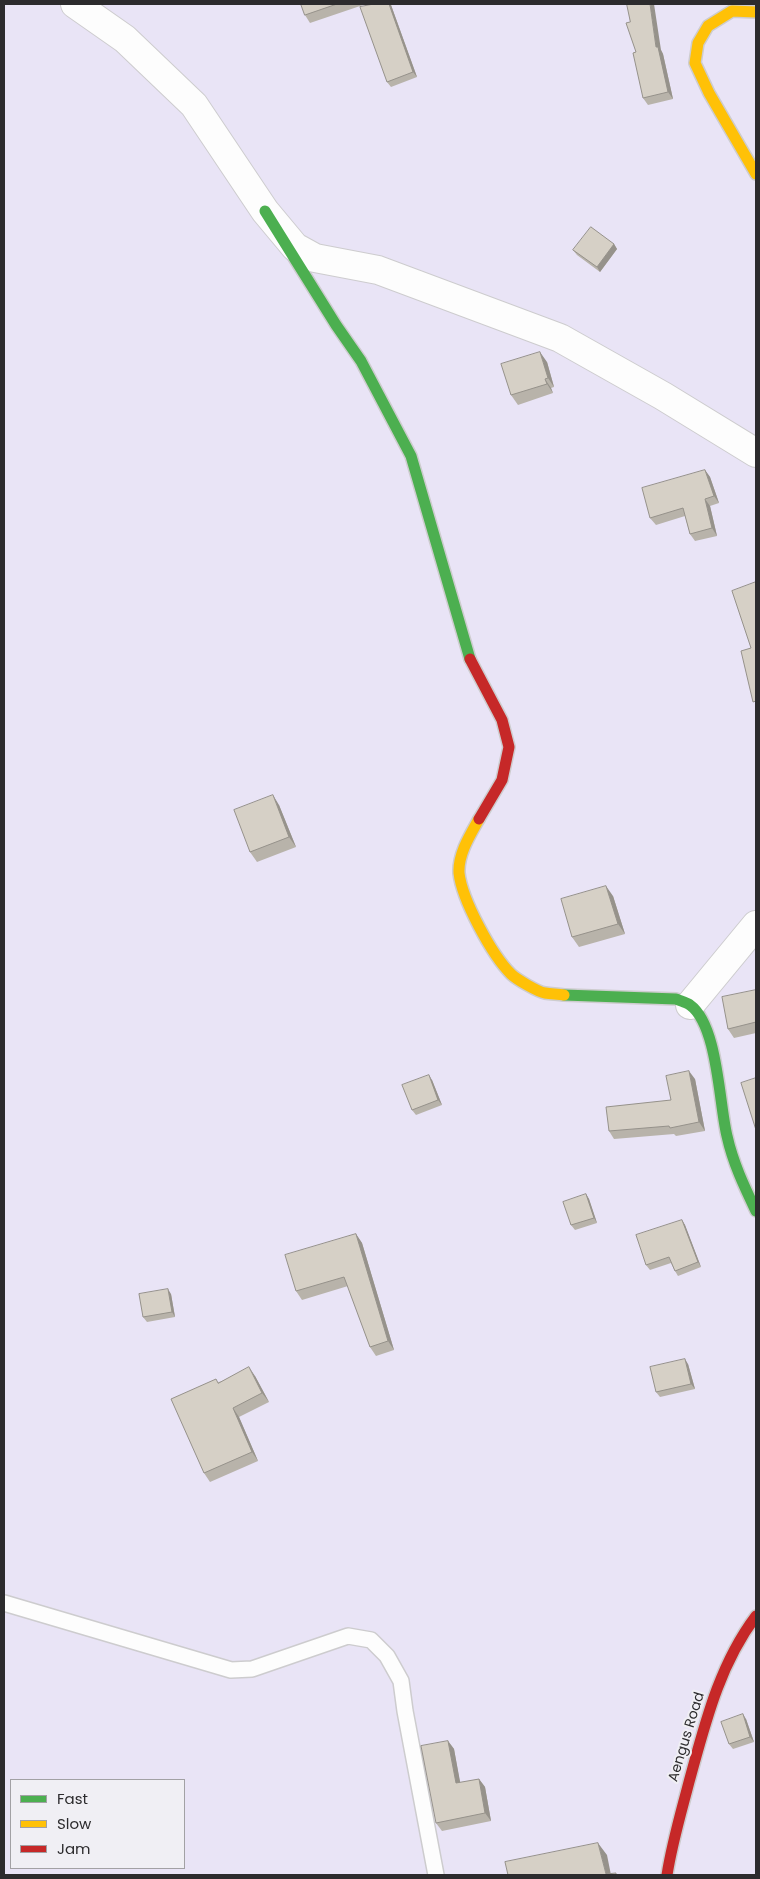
<!DOCTYPE html>
<html>
<head>
<meta charset="utf-8">
<style>
	body { margin:0 }
	#map { position:relative; width:760px; height:1879px; overflow:hidden; background:#f1f0f3; font-family:Poppins,sans-serif }
	canvas { display:block }
	.frame { position:absolute; inset:0; border:5px solid #2c2b2d; pointer-events:none }
	.legend { position:absolute; left:10px; top:1779px; width:175px; height:90px; box-sizing:border-box; background:#f0eff4; border:1px solid #a2a1a4; margin:0; padding:6px 9px; list-style:none; font-size:15px; color:#2c2b2d }
	.legend li { display:flex; align-items:center; gap:10px; height:25px }
	.legend b { width:25px; border:1px solid #a2a1a4 }
</style>
</head>
<body>
<div id="map">
<canvas width="760" height="1879"></canvas>
<div class="frame"></div>
<ul class="legend">
<li><b style="height:6px;background:#4caf50"></b>Fast</li>
<li><b style="height:6px;background:#ffc107"></b>Slow</li>
<li><b style="height:6px;background:#c62828"></b>Jam</li>
</ul>
</div>
<script>
const context = document.querySelector('canvas').getContext('2d');
context.lineJoin = 'round';
function paint(path, color) { context.fillStyle = color; context.fill(path, 'evenodd'); }
function strokePath(path, color, width, dash) { context.strokeStyle = color; context.lineWidth = width; context.lineCap = dash ? 'butt' : 'round'; context.setLineDash(dash || []); context.stroke(path); }
function label(font, color, halo, rows, align = 'center') {
  context.font = font + ' Poppins,sans-serif'; context.lineWidth = 4; context.setLineDash([]); context.textBaseline = 'middle'; context.strokeStyle = halo; context.fillStyle = color; for (const [text, x, y, turn = 0] of rows) {
    context.save(); context.translate(x, y); context.rotate((+turn || 0) * Math.PI / 180); context.textAlign = isNaN(turn) ? turn : align; if (halo) context.strokeText(text, 0, 0); context.fillText(text, 0, 0); context.restore();
  }
}
const green = new Path2D(`
	M4,4H756V1875H4ZM11,1780H184V1868H11Z`);
const lane = new Path2D(`
	M4,1603L231,1670L252,1669L348,1636L371,1640L387,1656L401,1681L405,1711L436,1875`);
const street = new Path2D(`
	M75,4L125,39L194,105L265,211L295,247L315,258L378,270L560,338L663,396L756,453
	M690,1005L756,925`);
const fast = new Path2D(`
	M265,211L336,325L361,361L411,456L470,659
	M564,995L676,999C680,1001 686,1002 690,1005C718,1025 719,1104 727,1136C733,1163 744,1186 756,1211`);
const slow = new Path2D(`
	M756,12L732,11L708,26L698,43L695,63L709,93L756,174
	M479,819C470,835 458,854 459,873C462,900 492,955 511,974C516,979 538,992 545,993C551,994 557,994 564,995`);
const jam = new Path2D(`
	M470,659L502,720L509,747L502,780L479,819
	M667,1875C672,1843 681,1813 689,1782C705,1724 719,1665 756,1616`);
const wall = new Path2D(`
	M301,4H366L310,23L305,15Z
	M391,5L417,77L391,87L387,82Z
	M661,50L663,54L673,99L648,105L643,98Z
	M614,244L617,249L600,272L577,255L573,250Z
	M547,362L554,387L551,388L553,393L518,405L511,395Z
	M705,470L710,477L719,503L710,506L717,536L695,541L690,534L685,516L656,525L650,518Z
	M279,805L296,847L257,862L250,852Z
	M613,896L625,934L579,947L572,937Z
	M756,990V1033L734,1038L728,1029Z
	M695,1079L705,1131L676,1136L674,1134L614,1139L609,1131L671,1100Z
	M432,1080L442,1105L416,1115L412,1110Z
	M586,1194L589,1199L597,1223L575,1230L571,1225Z
	M682,1220L685,1225L701,1267L678,1276L675,1271L671,1263L650,1270L646,1265Z
	M356,1234L362,1243L394,1350L376,1356L370,1347L348,1286L302,1300L296,1291Z
	M171,1294L175,1317L147,1322L143,1317Z
	M688,1364L695,1389L660,1397L656,1392Z
	M255,1376L269,1402L239,1417L258,1461L210,1482L204,1473L218,1382Z
	M746,1719L754,1742L733,1749L729,1744Z
	M448,1741L454,1749L460,1783L479,1779L485,1787L491,1821L442,1831L436,1823Z`);
const shadedWall = new Path2D(`
	M389,4H390L391,5L417,77L413,72Z
	M650,4H654L661,50L663,54L673,99L668,92L656,47Z
	M614,244L617,249L600,272L597,267Z
	M540,352L547,362L554,387L548,378Z
	M545,379L551,388L553,393L547,384Z
	M705,470L710,477L719,503L714,496Z
	M705,499L710,506L717,536L712,528Z
	M273,795L279,805L296,847L289,837Z
	M606,886L613,896L625,934L618,924Z
	M689,1071L695,1079L705,1131L699,1122Z
	M429,1075L432,1080L442,1105L438,1100Z
	M586,1194L589,1199L597,1223L594,1218Z
	M682,1220L685,1225L701,1267L698,1262Z
	M356,1234L362,1243L394,1350L388,1341Z
	M168,1289L171,1294L175,1317L172,1312Z
	M685,1359L688,1364L695,1389L691,1384Z
	M249,1367L255,1376L269,1402L262,1393Z
	M233,1408L239,1417L258,1461L252,1452Z
	M743,1714L746,1719L754,1742L750,1737Z
	M448,1741L454,1749L462,1792L456,1783Z
	M479,1779L485,1787L491,1821L485,1813Z
	M598,1843L607,1855L611,1875L606,1874Z`);
const building = new Path2D(`
	M301,4H337L305,15Z
	M374,4H389L413,72L387,82L360,7Z
	M627,4H650L656,47H658L668,92L643,98L633,53L636,52L626,23L630,22Z
	M591,227L614,244L597,267L573,250Z
	M540,352L548,378L545,379L547,384L511,395L501,364Z
	M705,470L714,496L705,499L712,528L690,534L683,508L650,518L642,488Z
	M756,582V701L753,702L741,651L751,648L732,591Z
	M273,795L289,837L250,852L234,810Z
	M606,886L618,924L572,937L561,899Z
	M756,990V1022L728,1029L722,997Z
	M689,1071L699,1122L670,1128L669,1126L609,1131L606,1107L671,1100L666,1076Z
	M429,1075L438,1100L412,1110L402,1085Z
	M756,1078V1130L741,1083Z
	M586,1194L594,1218L571,1225L563,1202Z
	M682,1220L698,1262L675,1271L669,1257L646,1265L636,1235Z
	M356,1234L388,1341L370,1347L344,1277L296,1291L285,1255Z
	M168,1289L172,1312L143,1317L139,1294Z
	M685,1359L691,1384L656,1392L650,1367Z
	M249,1367L262,1393L233,1408L252,1452L204,1473L171,1399L216,1379L218,1383Z
	M743,1714L750,1737L729,1744L721,1722Z
	M448,1741L456,1783L479,1779L485,1813L436,1823L421,1746Z
	M598,1843L606,1874L616,1873V1875H508L505,1862Z`);
const streetNames = [
	["Aengus Road",687,1737,-73]
];
paint(green, '#e9e4f6');
strokePath(lane, '#cdccce', 18);
strokePath(street, '#cdccce', 30);
strokePath(fast, '#cdccce', 14);
strokePath(slow, '#cdccce', 14);
strokePath(jam, '#cdccce', 14);
strokePath(lane, '#fdfdfd', 15);
strokePath(street, '#fdfdfd', 28);
strokePath(fast, '#4caf50', 11);
strokePath(slow, '#ffc107', 11);
strokePath(jam, '#c62828', 11);
paint(wall, '#b8b3aa');
paint(shadedWall, '#96928b');
paint(building, '#d6d0c6');
strokePath(building, '#96928b', 1);
label('14px', '#2c2b2d', '#f0eff4', streetNames);
</script>
</body>
</html>
